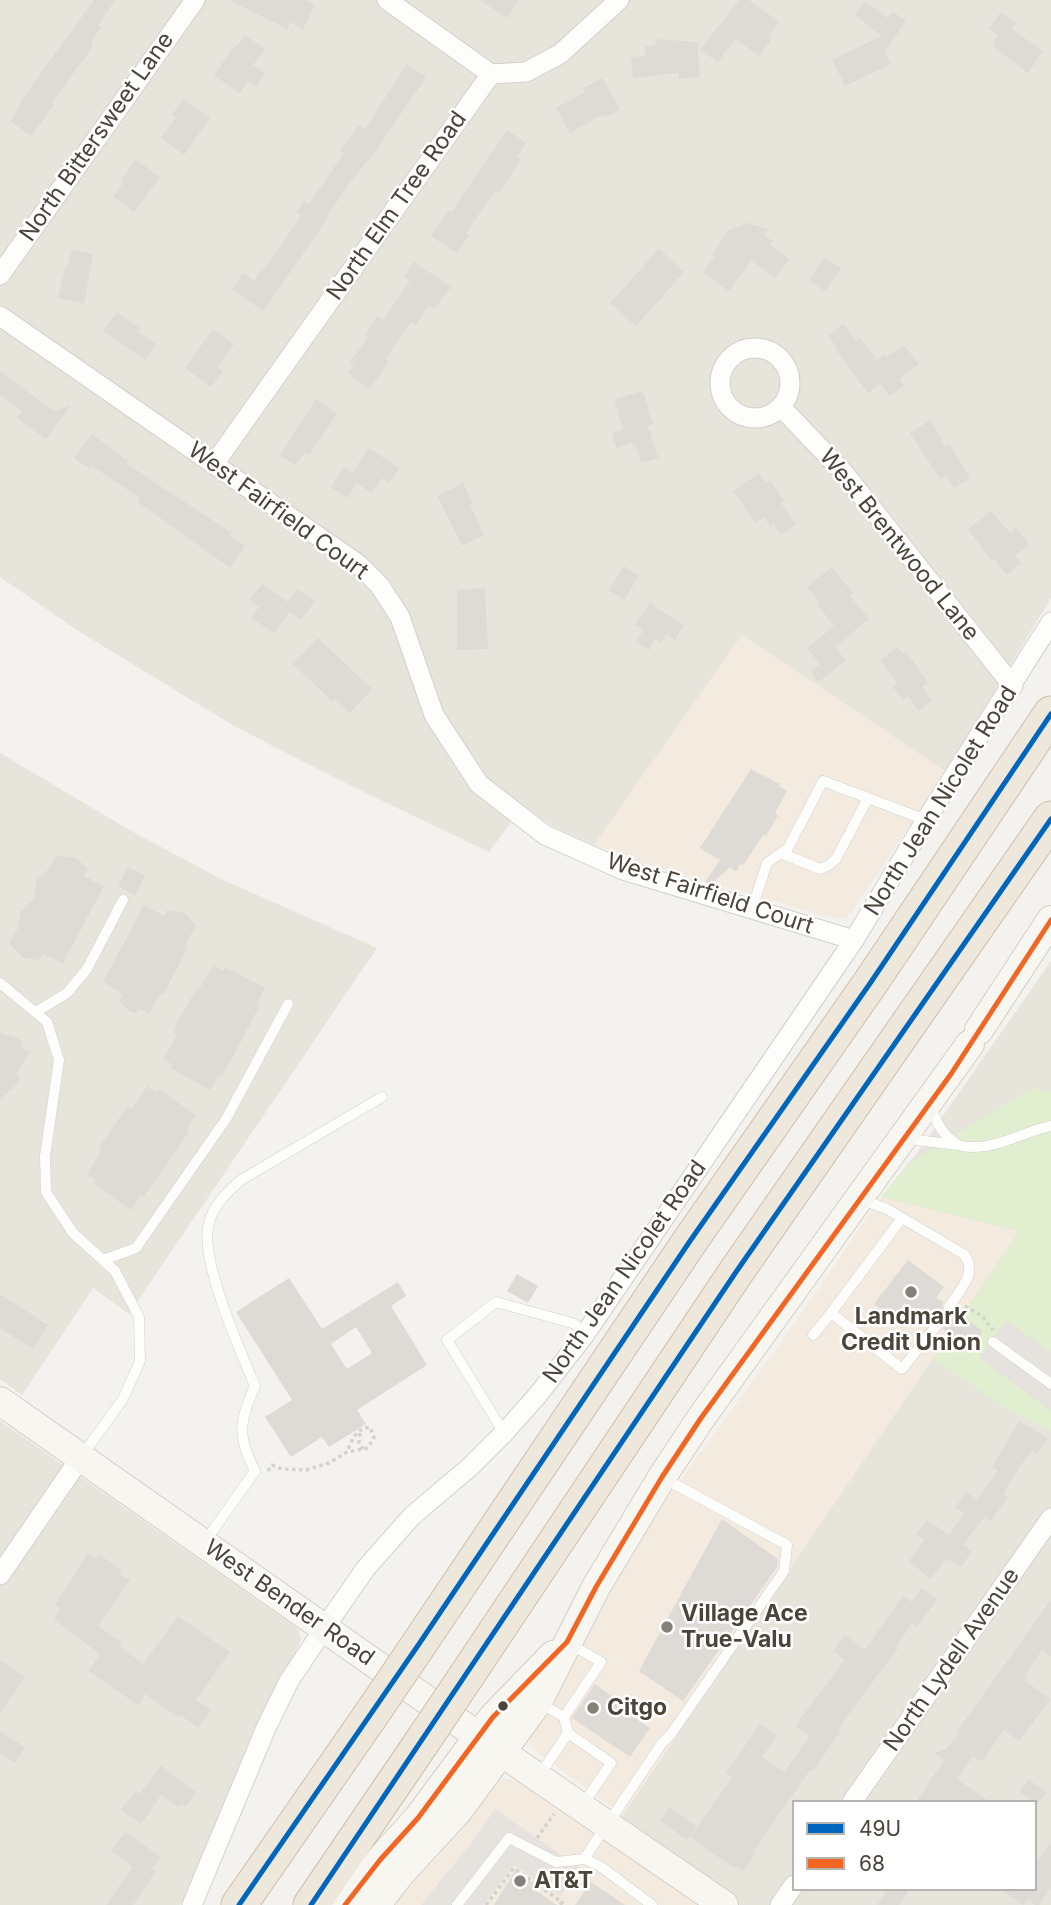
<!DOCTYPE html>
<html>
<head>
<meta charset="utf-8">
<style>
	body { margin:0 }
	#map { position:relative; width:1051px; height:1905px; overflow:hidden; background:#f4f2ee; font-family:Inter,sans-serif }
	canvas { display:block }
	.legend { position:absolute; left:792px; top:1800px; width:245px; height:91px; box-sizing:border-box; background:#fff; border:2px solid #b7b4b0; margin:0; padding:9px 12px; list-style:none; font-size:21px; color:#4b4439 }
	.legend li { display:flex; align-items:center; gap:14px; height:35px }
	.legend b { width:35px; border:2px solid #b7b4b0 }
</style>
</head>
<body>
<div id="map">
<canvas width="1051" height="1905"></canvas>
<ul class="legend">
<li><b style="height:9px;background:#0065bd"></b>49U</li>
<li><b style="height:9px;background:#f26522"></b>68</li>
</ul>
</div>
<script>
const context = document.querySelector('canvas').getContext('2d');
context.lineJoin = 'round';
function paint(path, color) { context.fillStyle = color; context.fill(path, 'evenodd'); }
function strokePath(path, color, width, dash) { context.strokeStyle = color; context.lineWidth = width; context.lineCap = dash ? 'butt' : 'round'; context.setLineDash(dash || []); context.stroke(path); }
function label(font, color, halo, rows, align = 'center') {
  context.font = font + ' Inter,sans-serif'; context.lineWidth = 5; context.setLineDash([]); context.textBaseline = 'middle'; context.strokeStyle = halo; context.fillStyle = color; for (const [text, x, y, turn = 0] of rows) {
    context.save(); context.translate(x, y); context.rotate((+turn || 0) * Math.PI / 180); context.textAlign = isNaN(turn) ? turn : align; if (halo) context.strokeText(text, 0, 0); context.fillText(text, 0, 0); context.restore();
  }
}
const residential = new Path2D(`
	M0,0H1051V598L946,772L742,635L594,845L554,827L523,806L489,852L345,783L234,726L80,632L0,577Z
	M0,753L126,828L219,878L377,948L129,1314L93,1288L22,1395L0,1379Z
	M1051,961V1905H712L614,1828L1019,1231L881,1197L917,1153ZM794,1802H1035V1889H794Z
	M0,1421L296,1627L299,1632L301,1640L296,1652L278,1681L254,1729L232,1788L194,1879L180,1905H0Z`);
const commercial = new Path2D(`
	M742,635L946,772L851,913L845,918L836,919L641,863L594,845Z
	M881,1197L1019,1231L622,1815L532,1748L527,1735L581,1628L666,1500L793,1326Z
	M505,1778L517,1781L701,1905H393L462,1831L496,1784Z`);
const green = new Path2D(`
	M1032,1088L1051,1092V1431L1007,1409L933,1359L1019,1231L881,1197L910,1163Z`);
const parking = new Path2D(`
	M1006,1320L1051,1352V1411L979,1358Z
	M495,1809L580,1868L560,1896L514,1865L483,1905H421L472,1842Z`);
const building = new Path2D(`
	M94,0H115L98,25L101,27L91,42L93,43L89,52L52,102L54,104L31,136L10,121L20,106L18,105Z
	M229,0H305L315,5L303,29L290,22L287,29Z
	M480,0H519L507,18Z
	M739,0H749L779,22L769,35L772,38L759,56L735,39L718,62L700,50Z
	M865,1L888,18L893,12L906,21L885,51L891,64L845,86L832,60L882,36L855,15Z
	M1001,12L1016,23L1012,29L1043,51L1028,73L995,48L994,41L998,35L989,28Z
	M245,35L265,49L253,65L265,73L256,86L248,80L239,93L214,75L235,45L237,46Z
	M655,39L697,42L700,77L679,79V73L633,78L631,57L645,56V46L656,45Z
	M407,64L426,77L374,153L352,180L326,217L328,218L263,311L232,289L243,273L254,281L262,269L264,270L301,216L296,212L304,200L309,204L344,153L340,151L359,125L365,129Z
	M602,78L620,110L604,118L602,115L570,133L556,108L585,92L583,88Z
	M183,99L210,118L184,155L161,138L176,117L172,115Z
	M507,130L526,143L517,157L521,160L499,193L495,191L466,233L469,235L457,253L431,236L449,210L452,212Z
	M136,160L160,177L134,212L113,196L124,182L121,180Z
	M747,223L769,229L764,235L773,241L770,245L789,259L775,278L751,260L729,291L703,272L715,256L712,254L729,230Z
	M72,249L93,254L84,304L58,298L66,265L68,266Z
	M659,249L684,272L636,326L610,303Z
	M825,257L841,269L825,291L809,280Z
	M414,262L451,287L434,309L429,305L415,325L411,322L385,359L389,362L369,389L348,373L354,365L350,362L369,337L365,334L378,316L383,320L410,281L403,277Z
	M117,312L142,330L137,331L156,344L145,360L103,331Z
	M843,324L856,341L860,338L877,360L885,355L887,357L904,345L919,364L899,379L904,386L890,396L880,384L868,393L834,347L836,346L828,336Z
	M213,329L234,344L217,367L223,371L211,387L185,368Z
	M0,371L54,411L71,405L46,439L17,418L22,411L0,395Z
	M643,391L653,424L648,426L658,458L641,463L636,445L633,446L632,443L616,448L612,433L623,430L614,399Z
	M316,399L337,414L309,455L305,452L295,465L280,455Z
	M930,420L945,446L949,444L970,478L954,488L946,475L940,479L910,433Z
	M92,434L128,461L127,464L232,533L230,535L245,546L230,568L138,502L140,498L92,466L90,469L74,458Z
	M369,448L399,468L389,483L382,478L371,493L357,483L347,498L331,487L344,467L352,473Z
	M759,473L766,483L770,480L784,500L781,503L796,524L781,535L773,523L770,526L764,517L756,523L733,491Z
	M463,483L473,504L470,505L484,535L462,546L437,496Z
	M991,511L1010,533L1016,528L1029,545L1015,556L1021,563L1007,575L994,559L992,561L968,529Z
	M624,566L639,576L624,600L609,590Z
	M832,567L853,593L850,596L869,619L835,647L846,661L818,682L811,671L820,664L807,648L834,626L817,604L820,602L807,587Z
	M262,584L288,602L298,589L315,601L301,620L289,612L274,633L251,618L259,607L250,600Z
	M485,588L488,649L457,650V590Z
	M650,603L684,626L675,640L666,635L661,643L655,639L649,650L636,641L644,630L635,625Z
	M318,638L372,689L350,713L335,699L332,701L293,664Z
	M897,647L903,654L906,652L928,683L922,687L932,700L919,711L908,696L903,700L893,687L897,684L881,660Z
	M751,769L780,784L779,786L787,791L775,813L778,815L766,836L764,834L743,865L740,864L736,871L730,867L711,884L705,882L720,860L700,848Z
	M57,855L76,858L88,869L84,876L104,886L63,963L43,954L39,960L24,958L9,944L18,928L20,913L34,899L36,881L49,869Z
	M128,867L145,876L135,895L118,886Z
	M144,905L164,916L167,910L183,912L196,925L184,947L187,949L163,995L161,993L149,1014L139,1009L137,1013L130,1012L119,1001L122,994L103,982Z
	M214,965L223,971L225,967L265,988L257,1004L260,1005L239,1045L222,1076L219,1075L210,1090L174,1070L171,1068L173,1065L163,1059L177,1036L173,1033L176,1024L197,988L199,989Z
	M0,1033L17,1038L23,1043L21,1047L30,1052L17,1073L20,1077L18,1083L0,1100Z
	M147,1086L157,1093L159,1089L196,1115L187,1129L189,1131L169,1161L143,1197L141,1195L131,1210L94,1183L96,1180L87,1174L101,1151L99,1149L104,1140L128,1106L132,1109Z
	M908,1260L944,1287L936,1298L943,1302L942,1307L944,1313L949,1314L955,1311L983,1331L970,1349L943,1329L944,1323L941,1319L935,1318L931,1321L926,1317L923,1321L914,1315L907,1325L904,1323L903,1325L874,1304Z
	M517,1274L538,1286L528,1303L507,1291Z
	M289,1278L322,1329L398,1282L406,1296L391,1306L427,1365L357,1410L366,1424L329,1447L322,1437L291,1457L265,1417L292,1400L236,1312ZM356,1327L372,1353L347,1369L331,1344Z
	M0,1294L48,1325L33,1349L0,1328Z
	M1019,1421L1047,1438L1037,1454L1032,1451L1020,1466L1003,1494L1008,1497L991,1521L985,1516L963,1545L972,1551L961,1567L949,1559L947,1561L945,1560L931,1579L909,1561L925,1540L916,1534L927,1520L949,1535L964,1514L955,1508L966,1492L977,1500L998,1471L992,1467Z
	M722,1519L778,1559L777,1567L683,1701L639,1671Z
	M88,1553L97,1559L100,1555L122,1571L120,1574L130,1580L98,1626L122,1643L119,1646L143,1664L178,1616L230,1652L196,1700L211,1710L198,1728L180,1715L178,1717L145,1694L138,1705L89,1671L100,1654L54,1620L61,1609L55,1605Z
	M922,1588L937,1599L917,1627L912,1623L896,1647L898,1648L845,1719L838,1730L840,1732L812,1772L810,1770L777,1817L753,1852L755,1854L743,1871L736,1866L734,1868L690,1837L732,1778L726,1773L760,1724L777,1736L762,1757L784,1772L810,1736L795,1726L845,1660L833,1651L845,1635L865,1650L903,1596L912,1602Z
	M1051,1600V1657L1042,1650L1025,1675L1027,1677L1025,1681L1050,1699L1019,1741L1004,1730L981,1762L973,1756L957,1779L990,1802H916L944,1760L934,1753L946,1749L958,1735L956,1733Z
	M0,1660L25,1677L0,1713Z
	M595,1684L621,1703L619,1707L650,1728L630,1757L572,1718Z
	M0,1731L25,1748L14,1763L0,1753Z
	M161,1766L196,1792L185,1807L181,1803L178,1807L161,1795L141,1824L121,1810L135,1791L140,1794Z
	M1028,1779L1046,1792L1037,1804L1020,1792Z
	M670,1807L696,1826L687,1840L660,1821Z
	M125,1832L161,1857L152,1868L156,1871L133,1905H106L133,1867L111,1851Z
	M1051,1842V1888L1039,1905H1035L1029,1899L1023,1905L1000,1889H1035V1865Z
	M515,1871L535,1884L532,1888L557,1905H494Z
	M591,1882L625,1905H575Z
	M888,1889H910L899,1905H877Z`);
const path = new Path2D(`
	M965,1306L982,1316L993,1330
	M360,1433L359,1443L364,1450
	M268,1471L272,1465L282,1469L306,1470L329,1463L347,1452L368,1448L374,1437L370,1427C355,1429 352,1440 347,1452
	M537,1838L554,1814
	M486,1905L514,1868L562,1902L560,1905`);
const lane = new Path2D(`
	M781,853L820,869L829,865L836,859L868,798
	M752,909L767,863L788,848L823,781L926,820
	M0,983L47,1022L59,1060L45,1156L46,1192L73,1233L115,1271L139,1317L140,1361L123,1399L81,1457
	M36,1012L67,993L87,969L123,900
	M907,1139L958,1145C941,1134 937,1123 930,1105
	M958,1145C989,1154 1021,1132 1051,1126
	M860,1199L887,1209L965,1255C977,1275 960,1289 949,1307
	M902,1218L831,1313L902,1369L937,1325
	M103,1260L136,1248L226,1119L288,1004
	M813,1335L831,1313
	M993,1342L1051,1384
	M504,1433L447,1340L496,1302L572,1323L587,1332
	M204,1543L255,1471C237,1437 239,1421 255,1386C240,1350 202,1265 208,1228C211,1207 226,1193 241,1180L382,1097
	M570,1644L601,1662L564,1717L568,1733L611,1763L582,1806
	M540,1703L564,1717
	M539,1776L568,1733
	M584,1859L600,1866L652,1905
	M457,1905L509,1838L556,1862L584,1859L662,1743L671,1734L784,1571L787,1545L665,1479`);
const street = new Path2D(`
	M387,0L491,74
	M0,275L195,0
	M0,316L358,564L380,586L400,617L434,715L479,784L545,835L623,870L854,940
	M720 383a35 35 0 1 1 70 0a35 35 0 1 1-70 0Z
	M781,407L843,472L1013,686
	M214,464L491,74L526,72L560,54L619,0
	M0,1575L81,1457
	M852,1802L1051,1518
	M192,1905L266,1728L289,1681L325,1627L366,1568L412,1516L471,1466L504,1433L537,1396L583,1337L854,940L926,820L1051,622
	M780,1905L794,1885`);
const secondary = new Path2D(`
	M979,1030L1051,920
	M0,1401L501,1752L724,1905
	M345,1905L380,1860L418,1818L493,1717L553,1655
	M376,1905L401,1873L458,1811L538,1702L596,1587L662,1477L701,1418L970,1044`);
const highway = new Path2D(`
	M419,1644L690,1241L871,982L1051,714
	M467,1675L736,1272L1051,819
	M239,1905L375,1709
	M311,1905L422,1742`);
const highwayBridge = new Path2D(`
	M375,1709L419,1644
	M422,1742L467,1675`);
const bus1 = new Path2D(`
	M239,1905L419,1644L690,1241L871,982L1051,714
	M311,1905L736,1272L1051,819`);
const bus2 = new Path2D(`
	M345,1905L380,1860L418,1818L493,1717L567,1642L596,1587L662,1477L701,1418L951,1074L1051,920`);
const markers = [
	[911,1292,7,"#868178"],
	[667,1627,7,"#868178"],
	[503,1706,6,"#4b4439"],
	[593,1708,7,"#868178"],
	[520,1881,7,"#868178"]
];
const streetNames = [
	["North Bittersweet Lane",97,137,-55],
	["North Elm Tree Road",397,206,-55],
	["West Fairfield Court",278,511,36],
	["West Brentwood Lane",899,545,51],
	["North Jean Nicolet Road",941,801,-58],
	["West Fairfield Court",710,894,18],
	["North Jean Nicolet Road",625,1272,-55],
	["West Bender Road",289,1603,35],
	["North Lydell Avenue",952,1660,-55]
];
const poiNames = [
	["Landmark",911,1317,"center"],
	["Credit Union",911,1343,"center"],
	["Village Ace",681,1614],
	["True-Valu",681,1640],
	["Citgo",607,1708],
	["AT&T",534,1881]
];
paint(residential, '#e7e4dc');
paint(commercial, '#f3ebdf');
paint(green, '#e1eecf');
paint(parking, '#e6e3df');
paint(building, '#dedbd6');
strokePath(lane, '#d2d0cb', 11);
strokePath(street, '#d2d0cb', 21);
strokePath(secondary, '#d3cfc5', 30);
strokePath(highway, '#ccbfa9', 37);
strokePath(path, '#d3d2cc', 3.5, [3.5, 3.5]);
strokePath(lane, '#fdfdfc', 10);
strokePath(street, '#fdfdfc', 19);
strokePath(secondary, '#f7f6f1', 28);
strokePath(highway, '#ede8db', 35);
strokePath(highwayBridge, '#ccbfa9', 37, []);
strokePath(highwayBridge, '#ede8db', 35);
strokePath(bus1, '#0065bd', 5);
strokePath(bus2, '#f26522', 5);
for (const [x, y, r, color] of markers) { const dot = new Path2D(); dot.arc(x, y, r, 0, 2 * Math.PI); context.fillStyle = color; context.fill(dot); strokePath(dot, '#fff', 2.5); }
label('23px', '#4b4439', '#fff', streetNames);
label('bold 23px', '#4b4439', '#fff', poiNames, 'left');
</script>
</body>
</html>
